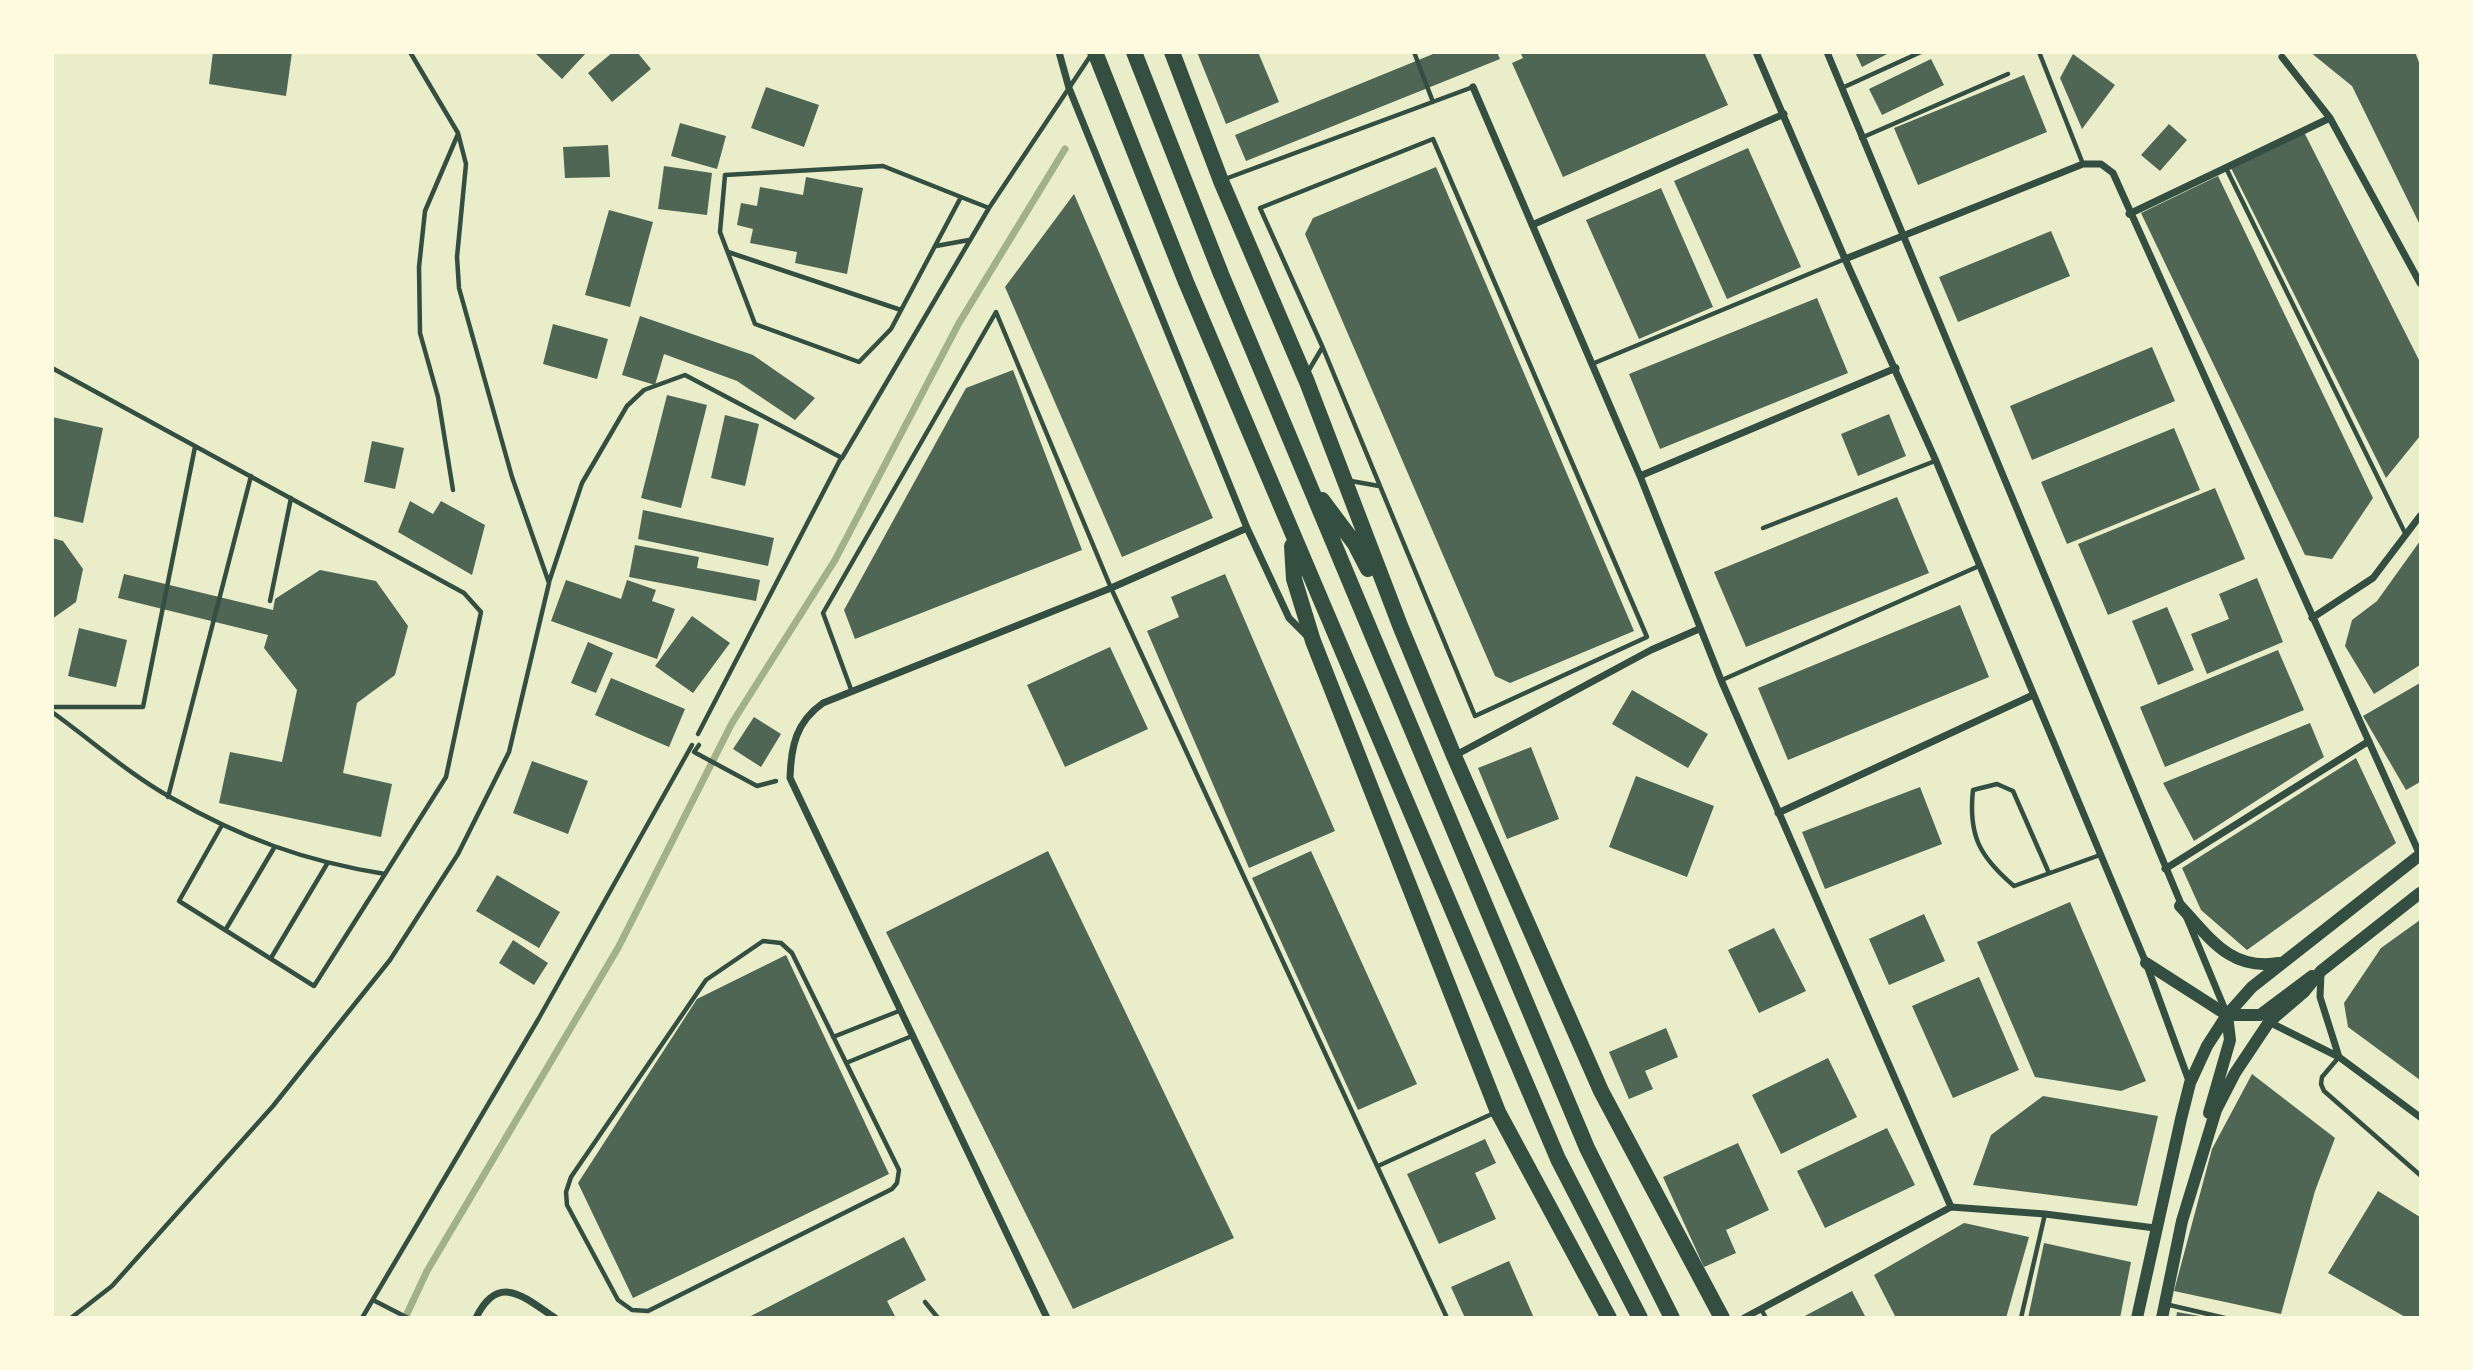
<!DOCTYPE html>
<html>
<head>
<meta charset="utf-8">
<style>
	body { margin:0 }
	#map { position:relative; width:2473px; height:1370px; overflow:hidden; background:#e9edc9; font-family:"Archivo Narrow",sans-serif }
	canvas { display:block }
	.frame { position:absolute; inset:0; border:54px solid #fefae0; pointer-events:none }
</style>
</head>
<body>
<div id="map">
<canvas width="2473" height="1370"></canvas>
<div class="frame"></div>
</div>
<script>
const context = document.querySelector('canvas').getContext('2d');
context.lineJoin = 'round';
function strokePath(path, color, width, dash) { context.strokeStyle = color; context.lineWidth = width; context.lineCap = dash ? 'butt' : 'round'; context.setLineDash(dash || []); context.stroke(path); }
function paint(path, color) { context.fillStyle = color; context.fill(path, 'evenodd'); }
const stream = new Path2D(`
	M405,1318L427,1271L618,948L732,723L835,560L959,323L1065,149`);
const building = new Path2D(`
	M213,52H292L286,96L209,84Z
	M534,52H587L562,79Z
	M613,52H637L651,69L612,102L588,73Z
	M1197,52H1258L1279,102L1226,124Z
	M1438,52H1497L1500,59L1246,161L1235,135Z
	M1520,52H1704L1728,105L1563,177L1512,63L1523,58Z
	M1855,52H1891L1862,67Z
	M2310,52H2415L2420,65V225L2352,86Z
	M2073,54L2115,85L2082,129L2060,78Z
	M1931,59L1944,85L1882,115L1869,89Z
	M2024,75L2047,132L1918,185L1894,128Z
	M766,87L819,105L804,147L751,128Z
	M680,123L726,136L717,169L671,156Z
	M2169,124L2187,140L2160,171L2141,155Z
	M2304,132L2420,362V436L2386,478L2231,168Z
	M608,145L610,177L565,178L563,147Z
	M1748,148L1801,267L1727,299L1674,181Z
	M664,166L712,173L707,215L658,209Z
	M1436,167L1634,631L1510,683L1495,676L1305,234L1313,218Z
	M2218,176L2373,498L2332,559L2305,555L2141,213Z
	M806,177L863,188L847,274L795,263L797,252L750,243L753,229L737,225L741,203L757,206L760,187L803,195Z
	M1661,188L1713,307L1639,339L1586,220Z
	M1074,194L1213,518L1122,557L1005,287Z
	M609,210L653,222L630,307L585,295Z
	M2051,231L2070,276L1958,322L1939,277Z
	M1817,298L1848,373L1660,449L1629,374Z
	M640,316L753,355L815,398L795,420L737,381L664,354L655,385L622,375Z
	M553,324L608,339L597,379L543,364Z
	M2152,347L2175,401L2032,460L2010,406Z
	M1013,370L1082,550L855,639L844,610L966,388Z
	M667,395L707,405L681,508L641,498Z
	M1889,414L1906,456L1858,476L1841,434Z
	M725,415L759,424L745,486L711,478Z
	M52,417L103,428L83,523L52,516Z
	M2174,428L2200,490L2067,544L2041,482Z
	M372,441L404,448L395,489L364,482Z
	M2215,488L2245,559L2108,615L2078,544Z
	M1897,497L1929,573L1746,647L1714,572Z
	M410,501L433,514L441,501L485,525L472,575L398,532Z
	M643,510L774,538L768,566L638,539Z
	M52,538L63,541L83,569L76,602L52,619Z
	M2420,541V665L2374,694L2345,646L2352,620L2377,601Z
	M635,545L699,557L697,568L760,580L756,601L629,577Z
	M320,570L376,581L408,626L395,675L357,703L343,773L392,784L381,837L219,803L230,752L282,762L297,690L264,648L268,635L118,598L124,574L273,610L275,599Z
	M1225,574L1335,831L1249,868L1147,631L1179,617L1171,597Z
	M2257,578L2283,642L2207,674L2191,634L2229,619L2219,594Z
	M566,580L621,599L627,580L656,590L652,601L675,609L657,659L551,621Z
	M1960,605L1989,677L1788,760L1758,688Z
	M2167,607L2194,670L2158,685L2132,621Z
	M692,616L730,643L693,693L655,666Z
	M79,628L127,640L116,687L68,676Z
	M588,642L613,653L596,693L571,683Z
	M1110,647L1148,729L1065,767L1027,685Z
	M2278,650L2304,710L2165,767L2140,707Z
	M611,678L685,709L669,747L595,715Z
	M2420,683V782L2406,790L2363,716Z
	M1632,690L1708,734L1688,768L1612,724Z
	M754,717L781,734L761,767L733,749Z
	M2310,723L2324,757L2194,841L2163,783Z
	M1531,747L1559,819L1507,839L1478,768Z
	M2356,758L2396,843L2247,950L2201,910L2182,868Z
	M532,761L588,781L568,834L513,813Z
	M1636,776L1714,806L1687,877L1609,847Z
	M1920,787L1942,844L1825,889L1802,832Z
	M1048,851L1234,1238L1073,1309L886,932Z
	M1311,851L1417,1084L1358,1110L1252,878Z
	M497,875L560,912L539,948L476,911Z
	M2070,902L2146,1081L2121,1091L2035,1077L1977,942Z
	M1924,914L1945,961L1889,985L1869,939Z
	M2420,920V1080L2348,1027L2344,1003L2381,948Z
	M1774,928L1806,991L1759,1013L1728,950Z
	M513,940L548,963L534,985L499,963Z
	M786,955L889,1174L633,1298L578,1183L697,999Z
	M1979,977L2019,1070L1953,1098L1912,1006Z
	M1666,1028L1678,1057L1645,1071L1653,1089L1629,1099L1609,1052Z
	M1828,1058L1857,1117L1781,1154L1752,1095Z
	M2252,1074L2335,1138L2315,1191L2281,1314L2174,1291L2212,1149Z
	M2043,1096L2158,1116L2137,1206L1973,1185L1991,1135Z
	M1887,1128L1915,1185L1825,1228L1797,1171Z
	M1485,1139L1496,1163L1475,1173L1496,1219L1439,1244L1407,1174Z
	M1738,1143L1769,1210L1726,1230L1736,1253L1704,1267L1663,1177Z
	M2378,1191L2420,1217V1318H2407L2328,1273Z
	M1964,1223L2029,1237L2006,1318H1896L1874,1275Z
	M904,1237L926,1280L887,1301L896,1318H747Z
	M2044,1243L2131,1262L2120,1318H2028Z
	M1509,1261L1534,1318H1465L1451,1287Z
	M1852,1291L1866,1318H1801Z
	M2177,1312L2200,1316V1318H2176Z`);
const path = new Path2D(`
	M699,745L694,752L757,786L776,781
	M373,1300L408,1318
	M362,1318L539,1018L692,745`);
const service = new Path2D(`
	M1414,52L1433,102
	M2039,52L2083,164
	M1842,88L1921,52
	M1861,138L2008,74
	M1433,139L1647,637L1475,716L1323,348L1260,208Z
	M883,166L961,197L891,329L859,362L755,324L720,232L725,175Z
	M2226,168L2406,535
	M1225,179L1473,87
	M961,197L989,208
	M936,246L969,240
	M728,252L901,310
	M1592,364L1845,259
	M52,368L464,593L481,612L446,777L385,874C304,861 241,838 170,797C129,774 91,740 52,712
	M1309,370L1322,348
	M1351,481L1379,486
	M453,490L438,397L420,333L419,267L425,211L458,134
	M1763,528L1935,461
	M549,582L582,483L627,406L644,390L685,375L842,458L989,208L1091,55
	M270,601L291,498
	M1722,680L1979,566
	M852,692L823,613L996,312L1111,588L1447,1318
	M52,707H143L195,447
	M698,734L841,458
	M168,797L251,476
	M222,825L179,901L314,986L385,874
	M2049,873L2013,791L1997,784L1973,790C1968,836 1980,857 2014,886L2100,855
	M226,929L274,848
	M763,941L781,943L792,953L899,1170L897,1183L892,1189L648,1311L632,1310L618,1300L567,1205L566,1192L571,1177L706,980Z
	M271,958L327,864
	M833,1037L899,1011
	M2339,1057L2322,1077L2321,1084L2324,1091L2420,1175
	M846,1063L912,1036
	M1378,1166L1494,1113
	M925,1302L938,1318
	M2165,1304L2225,1318
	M1761,1309L1766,1318
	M71,1318L112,1286L273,1106L390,960L458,854L509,752L549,583L512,477L459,288L457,257L466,164L458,133L410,52
	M2021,1318L2045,1214`);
const minor = new Path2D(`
	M1059,52L1069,88L1247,528L1289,618L1307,636
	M1756,52L1845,259L1936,461L2146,963L2189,1081
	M1827,52L2226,1012
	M2282,57L2330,118L2420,283
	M1473,87L1640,476L1721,680L1951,1207
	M2129,214L2330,118
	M1532,225L1784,114
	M1845,259L2083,164H2101L2113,173L2420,855
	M1640,476L1896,368
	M2312,618L2373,578L2420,516
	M1454,756L1651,650L1699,629
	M1778,813L2033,695
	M2165,869L2369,741
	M2321,973L2320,997L2339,1057
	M2269,1022L2339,1057L2420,1117
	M476,1318C498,1272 524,1297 555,1318
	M1047,1318L790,778C791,746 796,722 823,703L1111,588L1247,528
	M1744,1318L1951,1207L2045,1214L2155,1228`);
const tertiary = new Path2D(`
	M2180,906C2210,938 2230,971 2279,963
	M2146,963L2227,1015H2260L2312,976
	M2209,1113L2230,1040L2227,1015
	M2137,1318L2181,1119L2190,1083L2207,1046L2227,1015L2252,987L2420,855
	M2162,1318L2182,1221L2216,1110L2235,1073L2269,1022L2304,992L2321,971L2420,893`);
const trunk = new Path2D(`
	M1095,52L1186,282L1558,1159L1640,1318
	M1134,52L1221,274L1587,1148L1672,1318
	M1172,52L1221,181L1307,382L1401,628L1454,756L1601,1091L1722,1318
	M1322,500L1355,544L1368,569
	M1292,546L1294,579L1313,641L1498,1112L1609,1318`);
strokePath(stream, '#a3b18a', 7);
paint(building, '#4f6655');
strokePath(path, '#344e41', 4.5);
strokePath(service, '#344e41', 4.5);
strokePath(minor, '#344e41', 7);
strokePath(tertiary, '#344e41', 12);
strokePath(trunk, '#344e41', 16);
</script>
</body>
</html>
